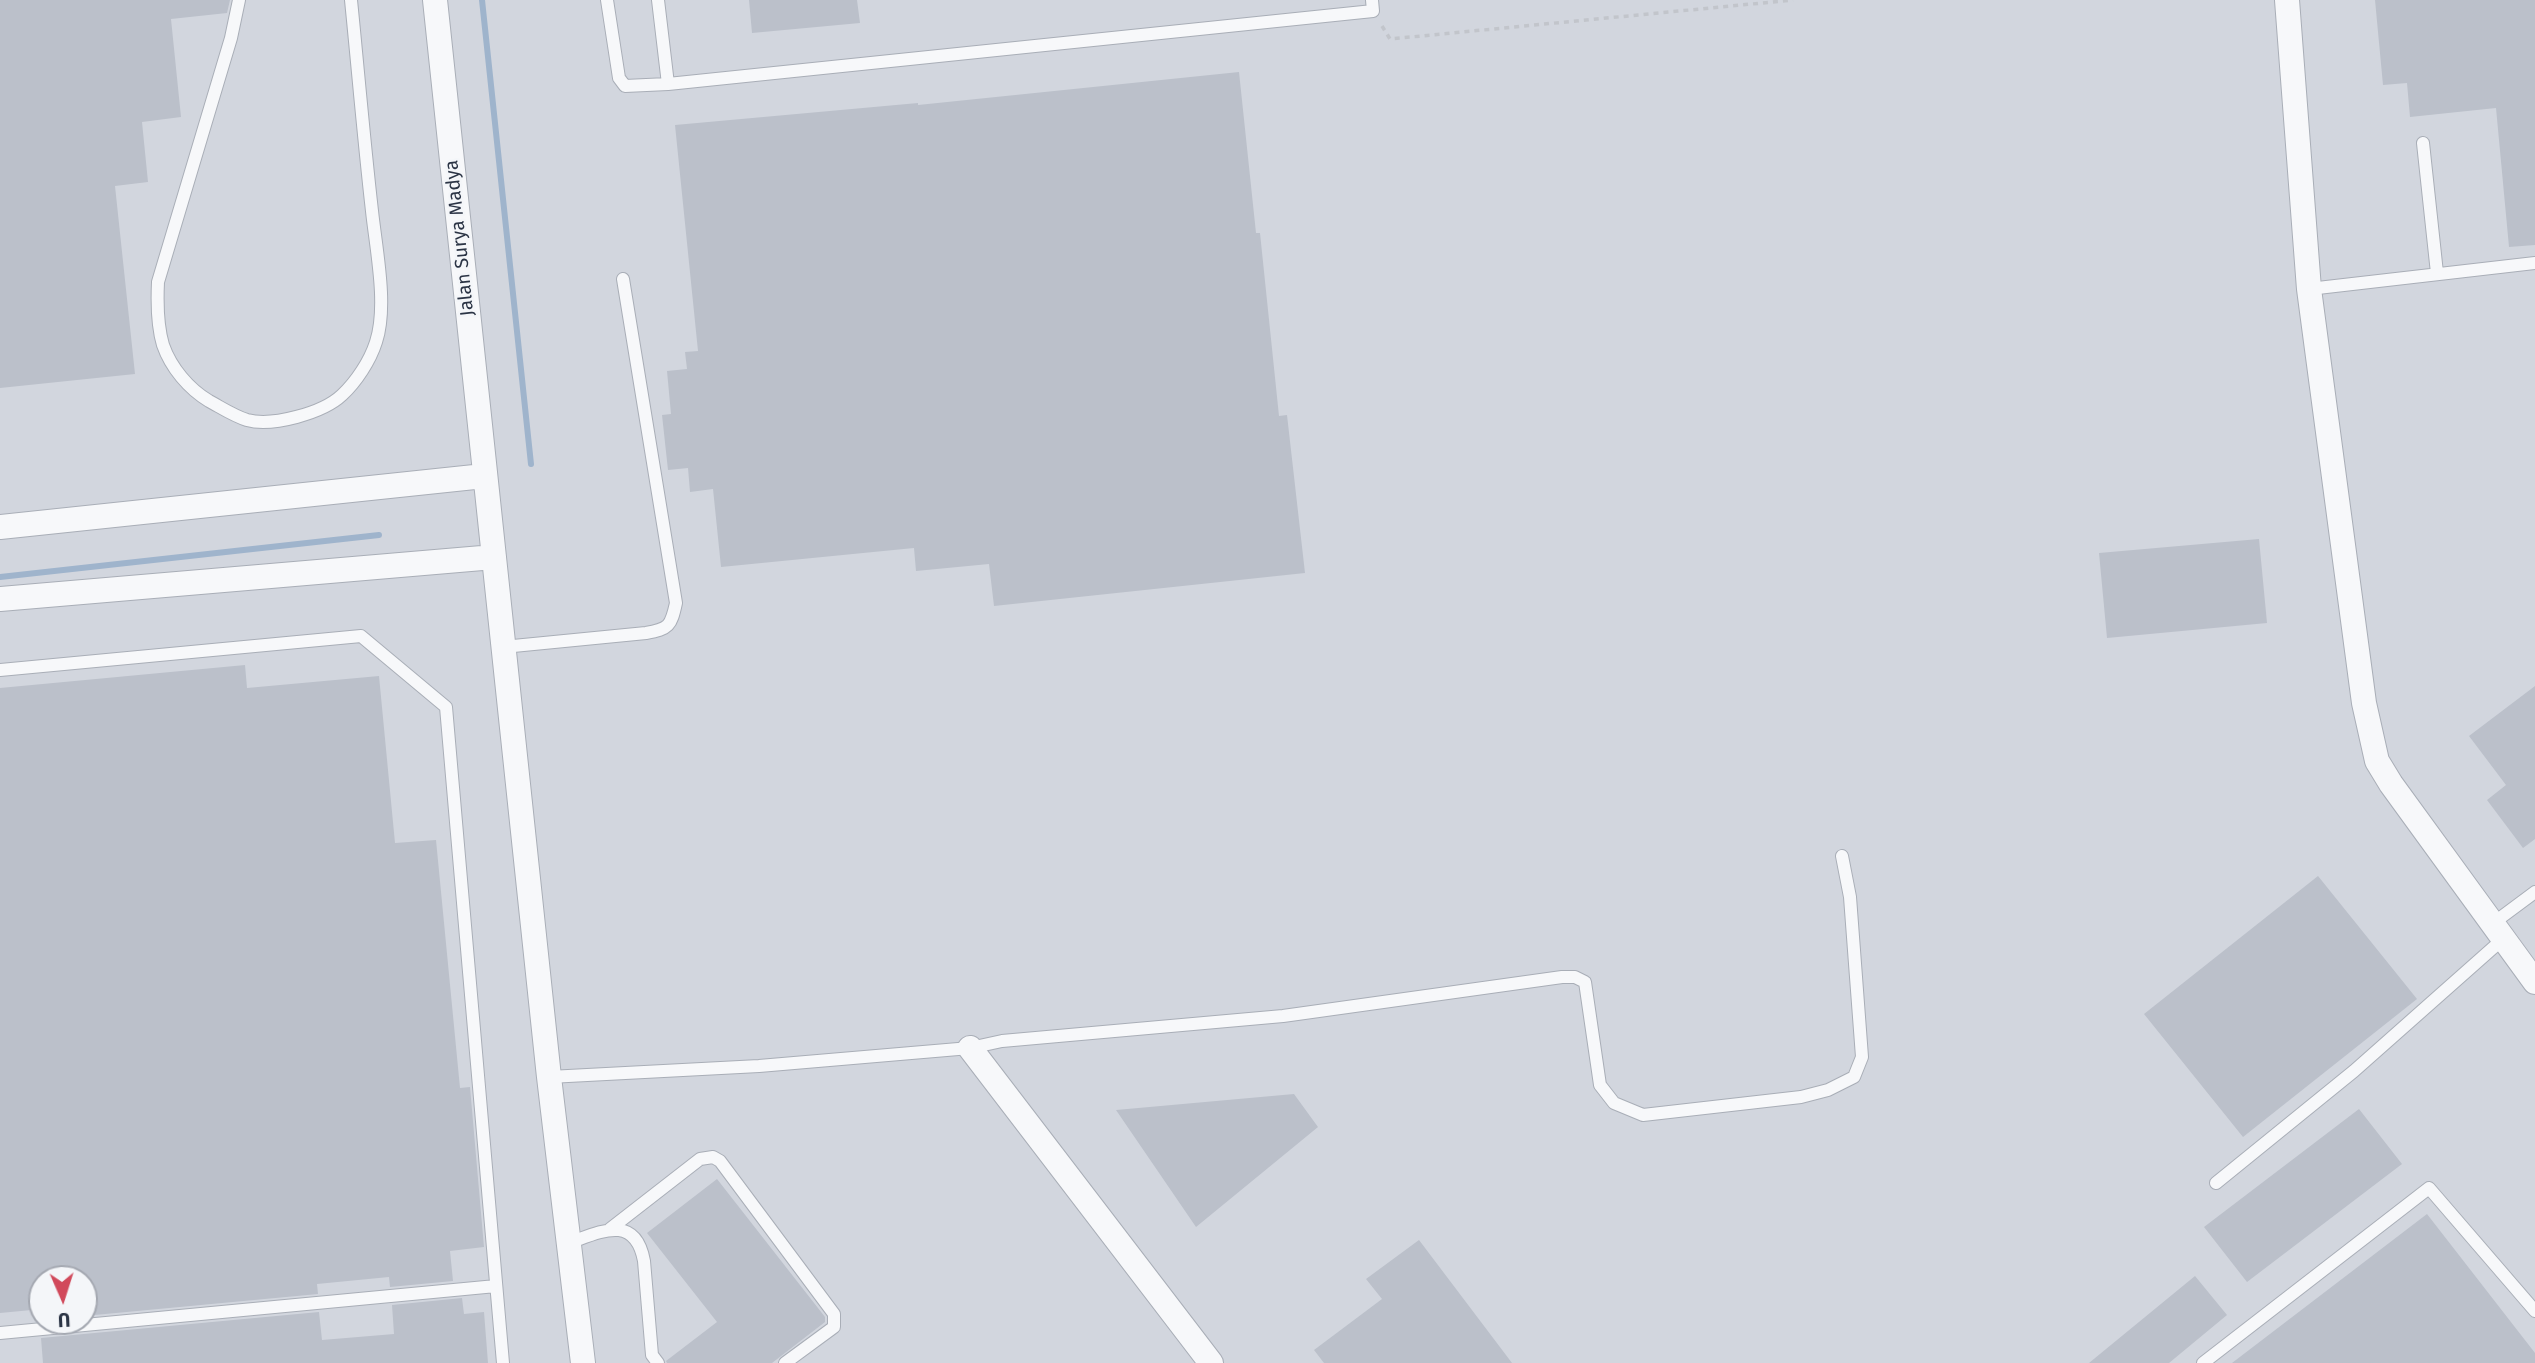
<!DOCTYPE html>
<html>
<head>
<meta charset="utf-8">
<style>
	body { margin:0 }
	#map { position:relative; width:2535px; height:1363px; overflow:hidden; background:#e4e7ec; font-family:"Fira Sans",sans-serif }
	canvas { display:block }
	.north { position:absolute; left:28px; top:1265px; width:70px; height:70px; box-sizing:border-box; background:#f4f6f9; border:2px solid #a4a8b1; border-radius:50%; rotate:177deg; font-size:19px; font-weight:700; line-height:28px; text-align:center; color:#2b3445 }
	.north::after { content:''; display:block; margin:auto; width:24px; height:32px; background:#d1495b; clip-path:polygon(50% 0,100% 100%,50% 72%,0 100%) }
</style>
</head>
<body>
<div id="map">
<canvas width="2535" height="1363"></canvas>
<div class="north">U</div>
</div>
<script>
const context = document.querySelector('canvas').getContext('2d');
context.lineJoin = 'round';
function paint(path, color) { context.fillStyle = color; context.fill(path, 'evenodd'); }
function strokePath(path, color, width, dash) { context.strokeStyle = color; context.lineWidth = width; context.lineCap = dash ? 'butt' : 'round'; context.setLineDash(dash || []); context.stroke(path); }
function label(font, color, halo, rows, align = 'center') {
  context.font = font + ' "Fira Sans",sans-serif'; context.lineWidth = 5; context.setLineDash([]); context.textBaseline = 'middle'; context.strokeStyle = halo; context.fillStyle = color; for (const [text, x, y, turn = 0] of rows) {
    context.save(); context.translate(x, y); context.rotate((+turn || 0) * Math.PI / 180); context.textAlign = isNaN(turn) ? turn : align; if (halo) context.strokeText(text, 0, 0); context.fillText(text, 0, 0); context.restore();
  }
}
const built = new Path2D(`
	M0,0H2535V1363H0ZM42,1279H84V1321H42Z`);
const stream = new Path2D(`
	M482,0L531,464
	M0,577L379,535`);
const building = new Path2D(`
	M0,0H230L227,13L171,19L181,117L142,122L148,182L115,186L135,374L0,388Z
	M749,0H857L860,23L752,33Z
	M2375,0H2535V245L2509,247L2496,108L2410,117L2407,83L2383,85Z
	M1239,72L1256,233H1260L1279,416L1287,415L1305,573L994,606L989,564L916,571L914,548L721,567L713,489L690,492L688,468L668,470L662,415L671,414L667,371L687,369L685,352L698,351L675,125L918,103V105Z
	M2259,539L2267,623L2107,638L2099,553Z
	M245,665L247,688L379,676L395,843L436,840L460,1088L470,1087L484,1247L450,1251L453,1281L390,1287L389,1277L317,1284L318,1294L84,1316V1279H42V1309L0,1313V688Z
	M2535,686V839L2523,848L2487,800L2506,785L2469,736Z
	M2318,876L2417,999L2243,1137L2144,1014Z
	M1294,1094L1318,1127L1196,1227L1116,1110Z
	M2359,1109L2402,1164L2247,1282L2204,1227Z
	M717,1179L825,1317V1322L772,1363H667L666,1361L717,1322L647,1233Z
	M2427,1214L2535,1353V1363H2232Z
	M1419,1240L1512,1363H1324L1314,1350L1382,1299L1366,1279Z
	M2195,1276L2227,1315L2169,1363H2089Z
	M462,1298L464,1314L484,1312L488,1363H43L41,1338L319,1312L322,1340L394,1334L392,1305Z`);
const path = new Path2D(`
	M1382,26L1390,39L1793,0`);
const lane = new Path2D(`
	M239,0L231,38L158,282C157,303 157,325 163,345C171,368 189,389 209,401C222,408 234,416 247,420C272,427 323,413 342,395C356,382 370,361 376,342C388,306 376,249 372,211C364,141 358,70 351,0
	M607,0L619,78L625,86L668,84L1373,11L1372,0
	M658,0L668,84
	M2423,143L2437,273
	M2309,289L2535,263
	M503,647L646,633C669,629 671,626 676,603L623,279
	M0,670L361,636L446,707L503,1363
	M2492,924L2535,892
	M549,1077L759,1066L970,1048L1002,1041L1283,1016L1562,977H1575L1585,982L1600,1085L1614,1103L1643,1115L1801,1097L1828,1090L1854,1077L1862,1057L1850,897L1842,856
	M2216,1183L2354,1071L2503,939
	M610,1229L700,1159L713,1157L720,1161L834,1314V1327L785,1363
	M569,1243C600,1232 635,1213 644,1261L652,1355L658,1363
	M0,1333L496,1286
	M2203,1363L2429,1188L2535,1311`);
const street = new Path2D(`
	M435,0L549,1077L583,1363
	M2287,0L2309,289L2364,703L2377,761L2391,784L2535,982
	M0,527L484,476
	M0,599L494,557
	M970,1048L1211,1363`);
const streetNames = [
	["Jalan Surya Madya",460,238,-96]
];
paint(built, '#d2d6de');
strokePath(stream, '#9fb4cc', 6);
paint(building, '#bbc0ca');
strokePath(lane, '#a9aeb7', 14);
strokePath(street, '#a9aeb7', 26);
strokePath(path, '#c2c5cb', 3.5, [5, 5]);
strokePath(lane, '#f7f8fa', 12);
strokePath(street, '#f7f8fa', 24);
label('19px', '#2b3445', '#f4f6f9', streetNames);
</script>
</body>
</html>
